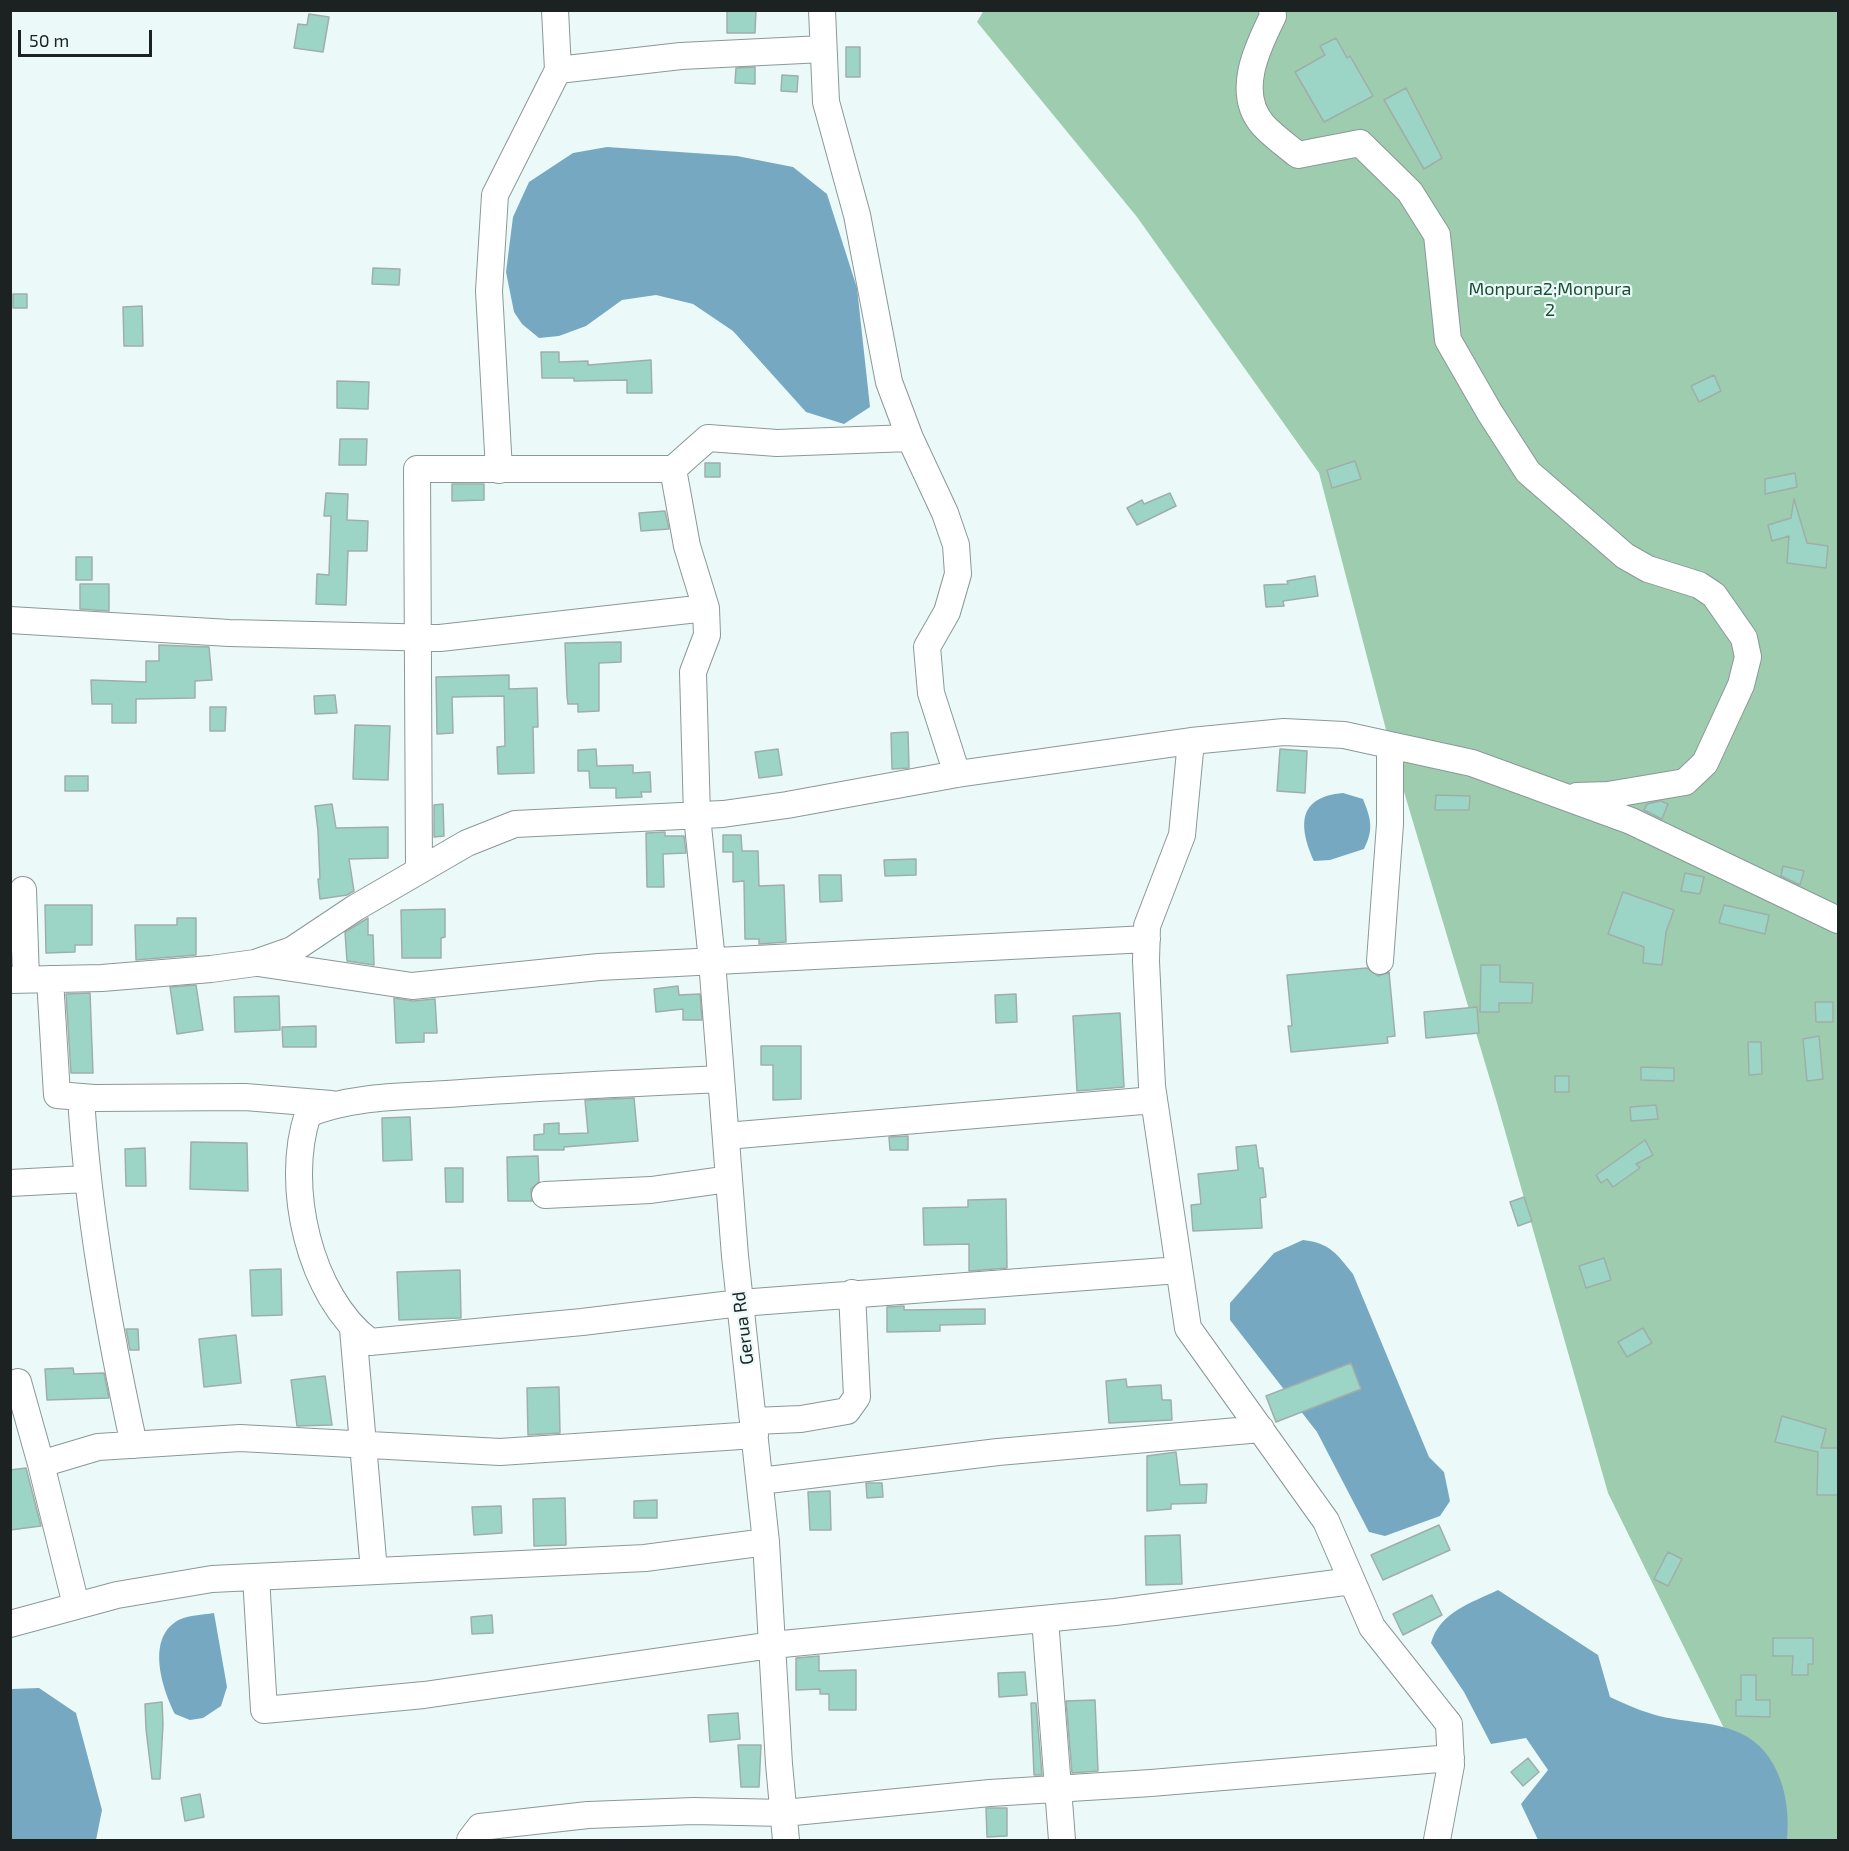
<!DOCTYPE html>
<html>
<head>
<meta charset="utf-8">
<style>
	body { margin:0 }
	#map { position:relative; width:1849px; height:1851px; overflow:hidden; background:#ebfaf9; font-family:"Exo 2",sans-serif }
	canvas { display:block }
	.frame { position:absolute; inset:0; border:12px solid #1c2121; pointer-events:none }
	.scale { position:absolute; left:18px; top:30px; width:134px; height:27px; box-sizing:border-box; border:3px solid #1c2121; border-top:0; padding-left:8px; font-size:18px; line-height:21px; white-space:nowrap; color:#1c2121; -webkit-text-stroke:4px #ebfaf9; paint-order:stroke }
</style>
</head>
<body>
<div id="map">
<canvas width="1849" height="1851"></canvas>
<div class="frame"></div>
<div class="scale">50 m</div>
</div>
<script>
const context = document.querySelector('canvas').getContext('2d');
context.lineJoin = 'round';
function paint(path, color) { context.fillStyle = color; context.fill(path, 'evenodd'); }
function strokePath(path, color, width, dash) { context.strokeStyle = color; context.lineWidth = width; context.lineCap = dash ? 'butt' : 'round'; context.setLineDash(dash || []); context.stroke(path); }
function label(font, color, halo, rows, align = 'center') {
  context.font = font + ' "Exo 2",sans-serif'; context.lineWidth = 4.5; context.setLineDash([]); context.textBaseline = 'middle'; context.strokeStyle = halo; context.fillStyle = color; for (const [text, x, y, turn = 0] of rows) {
    context.save(); context.translate(x, y); context.rotate((+turn || 0) * Math.PI / 180); context.textAlign = isNaN(turn) ? turn : align; if (halo) context.strokeText(text, 0, 0); context.fillText(text, 0, 0); context.restore();
  }
}
const forest = new Path2D(`
	M984,10L1838,11V1840H1779L1608,1493L1497,1103L1390,745L1319,473L1137,217L977,22Z`);
const water = new Path2D(`
	M607,147L737,156L793,167L827,194L857,288L870,407L844,424L806,412L733,331L693,304L656,295L622,300L586,326L559,336L539,338L522,324L514,312L506,272L513,217L529,182L573,153Z
	M1343,793L1363,799C1371,819 1374,829 1364,849L1330,860L1314,861C1298,825 1298,797 1343,793Z
	M1303,1240C1330,1243 1337,1254 1353,1274L1429,1457L1444,1472L1450,1501L1440,1516L1385,1536L1369,1532L1317,1432L1230,1320V1303L1274,1253Z
	M1498,1590L1598,1655L1610,1697C1623,1703 1636,1709 1649,1713C1678,1723 1712,1720 1740,1733C1780,1751 1791,1801 1787,1840H1538L1521,1804L1548,1770L1526,1738L1491,1744L1464,1692L1431,1643C1440,1612 1471,1603 1498,1590Z
	M214,1613L227,1687L221,1706L203,1718L190,1720L175,1714C163,1690 147,1643 174,1623C184,1615 202,1615 214,1613Z
	M39,1688L76,1713L102,1810L96,1840H11V1689Z`);
const building = new Path2D(`
	M727,10H756L755,33H727Z
	M309,14L329,17L323,52L294,48L298,24L307,25Z
	M1336,38L1347,58L1350,56L1373,96L1324,122L1295,72L1325,55L1320,46Z
	M846,47H860V77H846Z
	M755,67V84L735,83L736,68Z
	M782,75L798,76L797,92L781,91Z
	M1406,88L1442,158L1424,169L1384,100Z
	M373,268L400,269L399,285L372,284Z
	M13,294H27V308H13Z
	M142,306L143,346H124L123,307Z
	M541,352H559V362L588,361V365L651,360L652,393H627V380L574,381V378H542Z
	M1714,375L1721,391L1699,402L1691,386Z
	M337,381L369,382L368,409L337,408Z
	M340,439H367L366,465H339Z
	M1355,461L1361,479L1332,488L1327,470Z
	M705,463H720V477H705Z
	M1795,473L1797,487L1765,494V479Z
	M452,484H484V500L452,501Z
	M326,493L348,494L347,520L368,521L367,551H348L346,605L316,604L317,574L329,575L331,516H324Z
	M1170,493L1176,506L1137,525L1127,508L1142,500L1144,504Z
	M1794,499L1807,543L1828,546L1826,568L1787,563L1789,536L1772,541L1768,525L1791,518Z
	M665,511L669,529L641,531L639,513Z
	M76,557H92V580H76Z
	M1315,576L1318,596L1283,601L1284,606L1266,607L1264,585L1288,584L1287,581Z
	M80,584H109V611L80,609Z
	M621,642V662L599,663V711L578,712V704H568L567,696L565,643Z
	M159,645L209,647L212,680L195,681V698L136,699V723H112V704H92L91,680L146,682V661H159Z
	M509,675V689L537,688L538,727H533L534,773L498,774L497,747L505,746L504,696L452,697L453,733L437,734L436,677Z
	M335,695L337,713L315,714L314,696Z
	M210,707H226L225,731H210Z
	M355,725L390,726L388,780L353,779Z
	M908,732L909,768L892,769L891,733Z
	M596,749L597,766L633,765V773L650,772L651,792H641L642,797L616,798V788H590L589,771H578V750Z
	M778,749L782,775L759,778L755,752Z
	M1280,749L1307,751L1305,793L1277,791Z
	M65,776H88V791H65Z
	M1436,795L1470,796L1469,810H1435Z
	M1661,801L1668,804L1662,819L1644,810L1647,804Z
	M332,804L336,828L388,827V858L349,859L354,891L347,895L320,899L318,879H320L318,831L315,806Z
	M443,804L444,836L434,837V805Z
	M665,832V836H684L686,853L663,854L664,887H647L646,833Z
	M723,835H741L742,851H758L759,886L784,885L786,942L759,944V939H745L744,881L733,882V852H723Z
	M916,859V875L885,876L884,860Z
	M1783,866L1804,871L1800,885L1781,876Z
	M1685,873L1704,877L1700,894L1681,891Z
	M819,875H841L842,901L820,902Z
	M1623,892L1674,910L1666,932L1662,965L1643,963L1644,947L1608,934Z
	M45,905H92V945H75V952L46,953Z
	M1724,905L1769,915L1765,934L1719,923Z
	M445,909V937L441,938V958H402L401,910Z
	M177,918H196V955L136,960L135,925H177Z
	M368,918V935H373L374,965L347,961L345,932Z
	M1481,965H1500V982L1533,983L1532,1003H1499V1012H1480Z
	M1367,968L1378,976L1389,972L1395,1036L1387,1037L1388,1043L1291,1052L1288,1026H1292L1287,975Z
	M196,985L203,1030L177,1034L170,987Z
	M678,986L679,995L700,994L702,1020H683V1009L656,1012L654,989Z
	M90,993L93,1073H71L66,994Z
	M1016,994L1017,1022L996,1023L995,995Z
	M279,996L280,1030L235,1032L234,997Z
	M394,998L413,1001L435,999L437,1033H424V1042L396,1043Z
	M1815,1002H1833V1022H1816Z
	M1477,1007L1479,1033L1426,1038L1424,1012Z
	M1120,1013L1124,1087L1077,1091L1073,1016Z
	M316,1026V1047H283L282,1027Z
	M1819,1036L1823,1079L1807,1081L1803,1039Z
	M1748,1042H1761L1762,1074L1749,1075Z
	M761,1046H801V1099L773,1100V1065H761Z
	M1641,1067L1674,1068V1081L1641,1080Z
	M1555,1076H1569V1092H1555Z
	M634,1098L638,1141L564,1147V1150H534V1135L544,1134V1124L559,1123V1134L588,1133L585,1100Z
	M1656,1105L1658,1119L1631,1121L1630,1107Z
	M410,1117L412,1160L383,1161L382,1118Z
	M908,1136V1150H890L889,1137Z
	M1645,1140L1653,1155L1636,1164L1640,1168L1613,1187L1607,1179L1601,1183L1596,1175Z
	M191,1142L247,1143L248,1191L190,1189Z
	M1256,1145L1259,1168H1263L1266,1197L1260,1198L1262,1228L1193,1231L1191,1205L1201,1204L1198,1174L1238,1170L1236,1147Z
	M145,1148L146,1186H126L125,1149Z
	M538,1156L539,1182L531,1189L532,1201H508L507,1157Z
	M445,1168H463V1202H446Z
	M1524,1197L1532,1221L1518,1226L1510,1202Z
	M1006,1199L1007,1268L969,1271V1244L924,1245L923,1208L968,1207V1200Z
	M1604,1258L1611,1280L1586,1288L1579,1266Z
	M281,1269L282,1315L252,1316L250,1270Z
	M460,1270L461,1318L399,1320L397,1272Z
	M904,1306V1310L985,1309V1324L940,1325V1331L887,1332V1307Z
	M1643,1328L1652,1343L1627,1357L1618,1342Z
	M126,1329H138L139,1350H130Z
	M236,1335L241,1383L204,1387L199,1339Z
	M1351,1363L1361,1389L1276,1422L1266,1396Z
	M73,1368L74,1374L104,1373L109,1398L47,1400L45,1369Z
	M325,1376L332,1425L297,1426L291,1380Z
	M1126,1379L1127,1387L1161,1385L1162,1400H1171L1172,1420L1109,1423L1106,1381Z
	M559,1387L560,1433L528,1435L527,1388Z
	M1782,1416L1826,1429L1821,1448H1839V1495H1817L1818,1452L1775,1442Z
	M1176,1452L1180,1485L1207,1484L1206,1503L1171,1504V1509L1147,1511V1456Z
	M26,1468L41,1526L10,1530V1470Z
	M866,1483H882L883,1497L867,1498Z
	M830,1491L831,1530H810L808,1492Z
	M565,1498L566,1545L534,1546L533,1499Z
	M657,1500V1518H634V1501Z
	M501,1506L502,1533L474,1535L472,1507Z
	M1439,1525L1450,1550L1383,1580L1371,1555Z
	M1180,1535L1182,1584L1146,1585L1145,1536Z
	M1668,1552L1682,1559L1668,1586L1654,1579Z
	M1432,1595L1442,1615L1403,1635L1393,1614Z
	M492,1615L493,1633L472,1634L471,1617Z
	M1773,1638H1813V1664H1808V1675H1792L1793,1656H1773Z
	M819,1656V1671L856,1670V1710H829V1694H820V1689L796,1690V1658Z
	M1025,1672L1027,1695L999,1697L998,1673Z
	M1741,1675H1756V1700H1770V1717L1736,1716V1700H1741Z
	M1095,1700L1098,1771L1072,1773L1066,1701Z
	M162,1702L163,1724L160,1779H152L146,1729L145,1704Z
	M1031,1703H1036L1042,1775H1034Z
	M738,1713L740,1739L710,1742L708,1715Z
	M738,1745H761L759,1787H741Z
	M1528,1758L1539,1772L1523,1786L1511,1772Z
	M200,1794L204,1817L185,1821L181,1798Z
	M986,1808H1007V1836L987,1837Z`);
const minor = new Path2D(`
	M555,10L558,70
	M822,10L826,102L857,215L889,382L910,438L945,513L956,545L958,574L947,612L927,647L931,693L957,774
	M1272,10L1273,16C1257,48 1235,93 1263,125C1273,136 1287,146 1298,155L1360,143L1410,192L1437,235L1448,340L1490,413L1528,472L1625,556L1648,569L1699,585L1714,595L1744,638L1748,657L1741,685L1705,763L1685,782L1608,795L1577,796
	M499,470L489,291L495,195L558,70L681,56L823,49
	M706,608L687,546L673,469L708,438L777,443L910,438
	M10,620L229,633L440,638L706,608L707,635L693,672L697,816L712,961L735,1256L766,1542L779,1764L786,1840
	M1191,741L1182,835L1147,926L1146,961L1152,1086L1188,1328L1326,1521L1372,1627L1449,1724L1451,1765L1437,1840
	M419,870L417,469H673
	M23,890L26,979
	M1380,961L1390,824V745
	M258,963L412,986L599,967L1147,939
	M50,979L57,1095L94,1098L245,1097L331,1104
	M10,980L102,978L211,969L255,963L292,950L355,908L467,843L515,824L723,814L787,805L957,774L1191,741L1284,732L1344,735L1472,763L1631,821L1838,920
	M721,1079C630,1083 538,1087 447,1094C401,1097 351,1096 308,1114C284,1185 309,1296 370,1342L582,1322L740,1303L1179,1270
	M81,1097C88,1214 109,1330 134,1445
	M726,1136L1154,1100
	M10,1183L86,1179
	M545,1195L651,1190L729,1179
	M353,1329L374,1571
	M18,1382L41,1464
	M754,1421L801,1419L847,1411L857,1397L852,1293
	M760,1481L998,1452L1261,1429
	M256,1577L264,1710L424,1695L772,1645L1115,1612L1352,1581
	M76,1605L41,1464L98,1447L240,1438L500,1452L755,1435
	M1045,1619L1062,1840
	M10,1624L117,1595L212,1579L645,1558L766,1542
	M470,1840L480,1827L588,1815L694,1811L784,1813L990,1793L1151,1783L1451,1758`);
const parkNames = [
	["Monpura2;Monpura",1550,289],
	["2",1550,310]
];
const streetNames = [
	["Gerua Rd",743,1328,-97]
];
paint(forest, '#9eccae');
paint(water, '#77a8c1');
paint(building, '#9cd5c5');
strokePath(building, '#a0aeaa', 1.5);
strokePath(minor, '#8a9897', 28);
strokePath(minor, '#fff', 26);
label('18px', '#194e31', '#ebfaf9', parkNames);
label('18px', '#1c2121', '#ebfaf9', streetNames);
</script>
</body>
</html>
